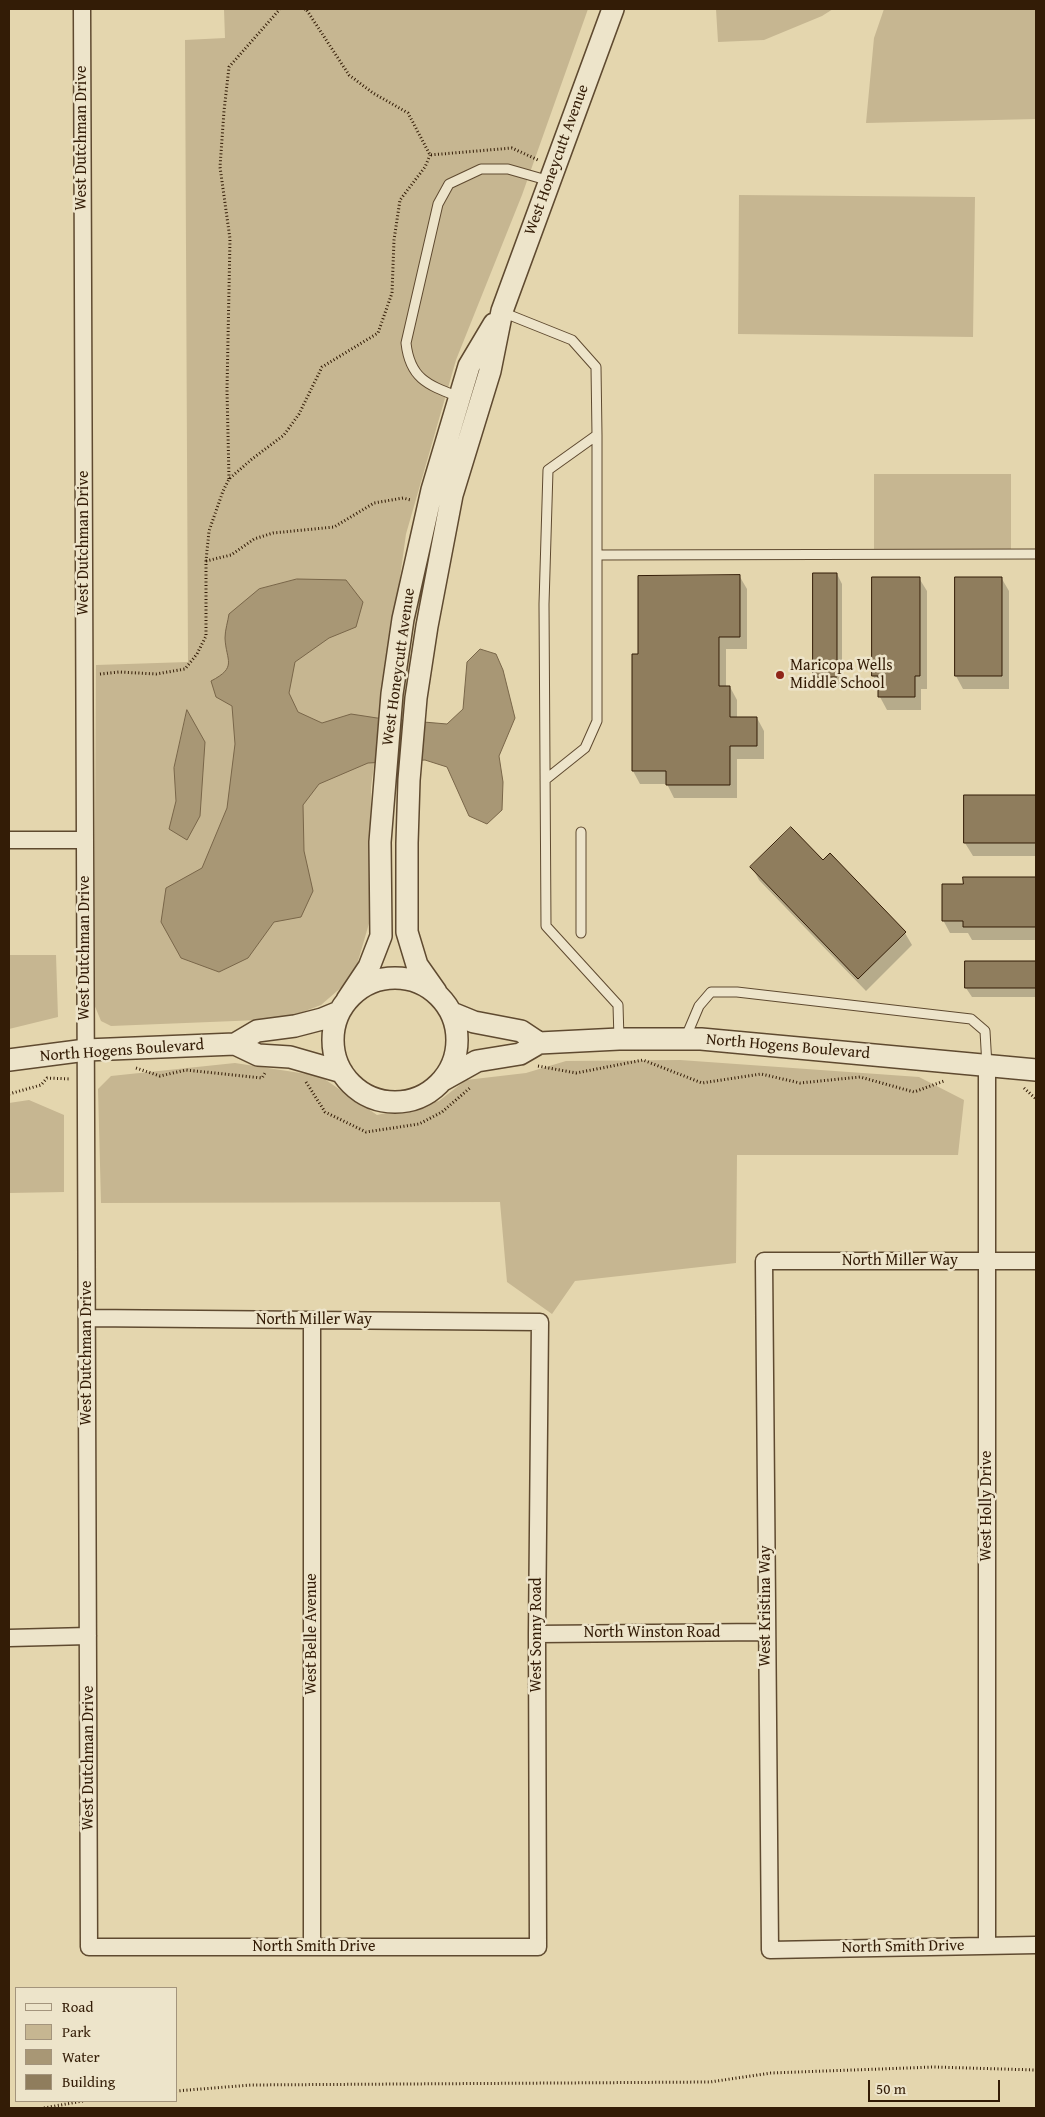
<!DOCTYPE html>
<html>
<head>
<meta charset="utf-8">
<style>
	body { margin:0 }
	#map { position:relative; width:1045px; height:2117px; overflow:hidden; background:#e4d6ae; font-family:"Gentium Book Plus",serif }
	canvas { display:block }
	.frame { position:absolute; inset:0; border:10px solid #331c06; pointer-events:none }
	.legend { position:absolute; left:15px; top:1987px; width:162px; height:115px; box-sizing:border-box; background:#ede4ca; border:1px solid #a3947c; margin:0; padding:6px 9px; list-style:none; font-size:15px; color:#331c06 }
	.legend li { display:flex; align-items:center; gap:10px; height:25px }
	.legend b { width:25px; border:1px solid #a3947c }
	.scale { position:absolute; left:868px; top:2080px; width:132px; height:22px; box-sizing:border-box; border:2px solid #331c06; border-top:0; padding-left:6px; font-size:15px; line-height:18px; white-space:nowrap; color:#331c06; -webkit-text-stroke:4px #ede4ca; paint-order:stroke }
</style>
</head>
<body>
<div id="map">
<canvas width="1045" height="2117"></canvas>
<div class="frame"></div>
<ul class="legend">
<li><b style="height:6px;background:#ede4ca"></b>Road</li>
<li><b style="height:14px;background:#c6b691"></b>Park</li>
<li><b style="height:14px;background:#a89775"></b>Water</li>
<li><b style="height:14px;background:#8f7d5d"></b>Building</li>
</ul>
<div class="scale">50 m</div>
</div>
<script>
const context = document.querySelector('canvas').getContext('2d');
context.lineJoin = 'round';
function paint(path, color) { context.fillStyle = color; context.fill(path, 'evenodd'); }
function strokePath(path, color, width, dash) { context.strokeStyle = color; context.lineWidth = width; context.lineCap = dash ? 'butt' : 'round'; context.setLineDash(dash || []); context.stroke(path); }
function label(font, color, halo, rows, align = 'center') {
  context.font = font + ' "Gentium Book Plus",serif'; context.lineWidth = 5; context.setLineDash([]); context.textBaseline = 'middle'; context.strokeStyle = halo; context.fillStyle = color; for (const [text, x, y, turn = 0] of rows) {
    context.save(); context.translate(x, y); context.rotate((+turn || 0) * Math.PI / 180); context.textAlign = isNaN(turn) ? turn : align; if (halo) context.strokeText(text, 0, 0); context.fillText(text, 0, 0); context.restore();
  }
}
const green = new Path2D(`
	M224,9H588L522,195L456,360L406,534L371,787L370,920L356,968L344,985L321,1005L284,1019L111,1026L101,1021L94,1004L96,665L188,662L185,40L225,38Z
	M716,9H833L822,16L764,40L718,42Z
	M884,9H1036V119L866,123L874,38Z
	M739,195L975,197L973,337L738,334Z
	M874,474H1011V549H874Z
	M9,955H56L58,1017L9,1029Z
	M680,1060L919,1077L964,1100L958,1155H737L736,1263L575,1281L552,1314L507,1282L500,1202L101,1203L98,1089L111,1076L235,1063L320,1076L377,1115L439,1101L466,1080L526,1073L566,1061Z
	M29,1100L64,1115V1192L9,1193V1103Z`);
const water = new Path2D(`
	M297,579L346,580L363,602L356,627L329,638L295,662L289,693L298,712L322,723L351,714L377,718L447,724L463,709L467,662L480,649L496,654L503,670L515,718L499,756L503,782L502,810L487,824L469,816L447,767L425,760L368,763L319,784L303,805L304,851L313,891L301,917L274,922L248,958L219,972L181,958L161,922L166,888L202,868L227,808L235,744L232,706L216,697L211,681C238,667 226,661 225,638C225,630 228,621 229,614L259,589Z
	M187,710L205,742L200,816L187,840L169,829L176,801L174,768Z`);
const shadow = new Path2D(`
	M837,574L842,584V686H820L814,677Z
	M740,577L747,589V649H726V687H730L737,700V718H757L764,731V759H737V798H674L667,784H640L633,771L639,655Z
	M873,578H919L927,591V689H921V710H887L880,697V687L873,676Z
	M956,579H1002L1009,591V689H963L956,676Z
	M965,796H1036V856H973L965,843Z
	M823,862L905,933L912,945L866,991L759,880L752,867Z
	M964,878H1036V940H972L968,933H950L943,920L964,885Z
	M966,962H1036V997H972L966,988Z`);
const building = new Path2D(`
	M813,573H837V677H813Z
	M740,575V637H719V686H730V717H757V746H730V785H666V771H632V654H638V576Z
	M872,577H920V676H915V697H878V676H872Z
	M955,577H1002V676H955Z
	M964,795H1036V843H964Z
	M791,827L823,860L830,853L906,932L858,979L750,867Z
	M963,877H1036V927H963V921H942V884H963Z
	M965,961H1036V988H965Z`);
const path = new Path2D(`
	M304,9H306L349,75L373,93L408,113L430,155L512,148L538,160
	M229,479L227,390L230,239L220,167L224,111L229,67L280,9
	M206,561L231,555L254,539L273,533L334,527L374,503L403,498L411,500
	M100,674L119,672L156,674L185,669L197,654L206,636V561L209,531L223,491L229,479L252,459L284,435L299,414L322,367L378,333L392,293L394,240L400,200L425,167L430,155
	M538,1066L576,1073L643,1060L702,1083L761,1074L800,1083L860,1077L914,1092L944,1081
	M136,1068L160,1076L186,1070L262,1078L265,1073
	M306,1082L325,1112L366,1132L419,1124L442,1112L471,1087
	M1024,1088L1036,1099
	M9,1094L41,1085L47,1078L71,1079
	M176,2091L251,2085L710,2082L771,2073L934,2067L1036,2070
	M44,2108L83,2101`);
const service = new Path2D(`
	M502,312L572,340L596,367L597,435L548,470L544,604L546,926L618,1005L619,1039
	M459,397C428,385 410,379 406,343L438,204L449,184L481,169H508L550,181
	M597,555L1036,554
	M545,780L585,748L597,721V435
	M581,832V933
	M685,1039L699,1006L711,992H737L971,1019L985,1031L987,1066`);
const minor = new Path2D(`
	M82,9L89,1947H538L537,1634L540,1322L87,1318
	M9,840H85
	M987,1066V1945
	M1036,1261H764L770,1950L1036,1945
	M312,1320V1947
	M537,1634L766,1632
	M9,1638L88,1636`);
const tertiary = new Path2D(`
	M333 1040a62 62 0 1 1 124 0a62 62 0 1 1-124 0Z
	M436,992L417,965L407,932V843L409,780L416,698L427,626L452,495L490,371L502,311L613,9
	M347,1000L369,967L381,936L380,842L392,694L403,619L432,490L469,366L494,324
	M452,1013L474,1022L521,1031L539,1043
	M235,1044L257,1031L295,1026L322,1019L339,1012
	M9,1060L86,1050L235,1044L258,1055L290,1057L342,1072
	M443,1080L477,1061L520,1054L539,1043L619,1039H701L1036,1070`);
const markers = [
	[780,675,5,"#8f2418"]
];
const streetNames = [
	["West Dutchman Drive",82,138,-90],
	["West Honeycutt Avenue",557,160,-70],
	["West Dutchman Drive",84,543,-90],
	["West Honeycutt Avenue",399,667,-82],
	["West Dutchman Drive",85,948,-90],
	["North Hogens Boulevard",788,1047,5],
	["North Hogens Boulevard",122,1051,-4],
	["North Miller Way",900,1261],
	["North Miller Way",314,1320],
	["West Dutchman Drive",87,1353,-90],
	["West Holly Drive",987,1506,-90],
	["West Kristina Way",766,1606,-90],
	["North Winston Road",652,1633],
	["West Belle Avenue",312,1634,-90],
	["West Sonny Road",537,1635,-90],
	["West Dutchman Drive",89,1758,-90],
	["North Smith Drive",314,1947],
	["North Smith Drive",903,1947,-1]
];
const poiNames = [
	["Maricopa Wells",790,666],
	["Middle School",790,684]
];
paint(green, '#c6b691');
paint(water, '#a89775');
strokePath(water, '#796649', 1);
paint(shadow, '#0003');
paint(building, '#8f7d5d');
strokePath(building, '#331c06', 1);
strokePath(service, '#5f4a30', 11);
strokePath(minor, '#5f4a30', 19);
strokePath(tertiary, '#5f4a30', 24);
strokePath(path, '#331c06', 3, [1, 2.5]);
strokePath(service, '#ede4ca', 9);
strokePath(minor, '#ede4ca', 16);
strokePath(tertiary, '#ede4ca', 21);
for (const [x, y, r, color] of markers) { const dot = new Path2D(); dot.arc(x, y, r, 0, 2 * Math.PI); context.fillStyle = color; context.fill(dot); strokePath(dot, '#ede4ca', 2); }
label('16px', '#331c06', '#ede4ca', streetNames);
label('16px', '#331c06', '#ede4ca', poiNames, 'left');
</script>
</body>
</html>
